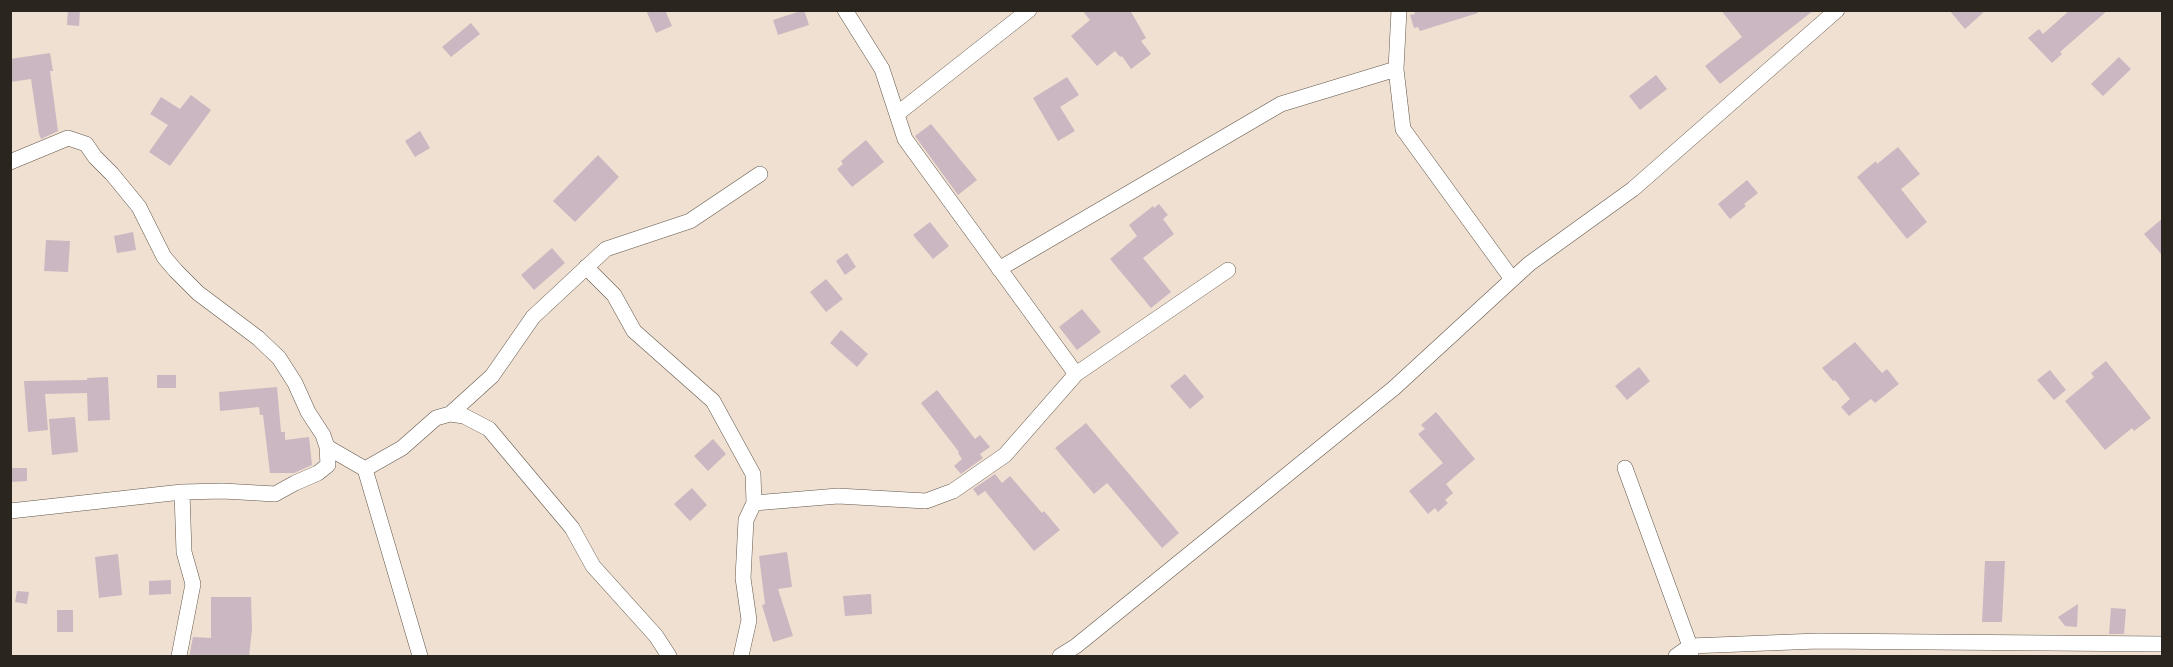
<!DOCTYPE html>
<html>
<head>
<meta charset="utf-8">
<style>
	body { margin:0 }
	#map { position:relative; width:2173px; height:667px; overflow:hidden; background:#efe0d1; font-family:"Fira Sans Condensed",sans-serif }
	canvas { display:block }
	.frame { position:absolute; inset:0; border:12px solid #2a251f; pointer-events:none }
</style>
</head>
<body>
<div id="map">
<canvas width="2173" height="667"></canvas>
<div class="frame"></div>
</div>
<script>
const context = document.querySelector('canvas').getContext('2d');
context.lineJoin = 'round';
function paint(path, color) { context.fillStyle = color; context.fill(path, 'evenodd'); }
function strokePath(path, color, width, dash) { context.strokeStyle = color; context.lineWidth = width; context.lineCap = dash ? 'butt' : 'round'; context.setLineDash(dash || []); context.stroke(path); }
const building = new Path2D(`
	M68,10H80L79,26L67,25Z
	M646,10H665L672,26L656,33Z
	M804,10L809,25L778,35L773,20Z
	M1082,10H1130L1146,38L1141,41L1151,54L1131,69L1122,56L1120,57L1115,51L1097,66L1071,36L1090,20Z
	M1414,10H1477L1478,13L1420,31L1418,27L1414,28L1410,15L1415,14Z
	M1721,10H1814L1720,84L1705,66L1742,37Z
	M1949,10H1986L1965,29Z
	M2070,10H2108L2060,52L2062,54L2052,63L2028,38L2039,29L2043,34Z
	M471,23L480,34L451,57L442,47Z
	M50,53L53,71H50L58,131L41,139L39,134L31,79L10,82V59Z
	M2119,57L2131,69L2103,96L2091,84Z
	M1656,75L1667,89L1640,110L1629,96Z
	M1067,77L1079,95L1060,107L1075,131L1058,141L1033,98Z
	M191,95L211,110L170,166L149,152L168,125L150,114L161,97L180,109Z
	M931,124L977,180L958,195L915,136Z
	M420,131L430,148L415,157L405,141Z
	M866,140L884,162L852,187L837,169L843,164L841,161Z
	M1898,147L1920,174L1901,189L1927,222L1907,239L1857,177L1876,161L1877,164Z
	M598,155L619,177L575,222L553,201Z
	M1747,180L1758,193L1744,204L1746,206L1730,219L1718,204Z
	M1159,204L1168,215L1163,219L1174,234L1143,258L1171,292L1151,308L1110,259L1137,236L1129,225L1153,206L1154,208Z
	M2163,218V256L2144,234Z
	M930,222L949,246L933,259L913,235Z
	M133,232L136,250L117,253L114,236Z
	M46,240L70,241L68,272L44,271Z
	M552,248L565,263L534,290L521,275Z
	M847,253L856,267L845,275L836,261Z
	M826,279L843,299L826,312L810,292Z
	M1082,309L1101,332L1077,350L1059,327Z
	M841,330L868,354L857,367L830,343Z
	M1855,342L1882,373L1887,369L1899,384L1875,403L1871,399L1849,416L1841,407L1850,399L1835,380L1833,381L1822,368Z
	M2106,361L2151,418L2134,431L2132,428L2105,450L2065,401L2094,377L2091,373Z
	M1639,367L1650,381L1627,400L1615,386Z
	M2050,370L2066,390L2054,400L2037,380Z
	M1185,374L1204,397L1190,409L1170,386Z
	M157,375H176V388H157Z
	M108,377L110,420L88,421L87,393L45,394L48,430L28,432L24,381L87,380V378Z
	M277,387L281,432H285V440L309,437L312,465L294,473H270L263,415H260L259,407L220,411L219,392Z
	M937,390L975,439L980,435L990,447L980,454L983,458L961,474L954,466L962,459L958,453L959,452L921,403Z
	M1436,412L1475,459L1446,484L1453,493L1445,500L1448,503L1438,512L1435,508L1428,514L1409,491L1443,463L1418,434L1425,429L1421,425Z
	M75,417L78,452L52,455L49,419Z
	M1086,423L1179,533L1162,548L1107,483L1094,494L1055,448Z
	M713,439L726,454L708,471L694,456Z
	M10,468H27V481L10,482Z
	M995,474L1002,483L1010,476L1042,513L1044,511L1060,530L1034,551L985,491L978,496L973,489Z
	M692,488L707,505L690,521L674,504Z
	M787,552L792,587L778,589L793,636L773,642L762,605L765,604L759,556Z
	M118,554L122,595L99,598L95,557Z
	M1985,561H2005L2002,622H1982Z
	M171,580V594L149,595V581Z
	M17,591L29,592L27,604L15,602Z
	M871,594L872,614L845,616L843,596Z
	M211,597H251L252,629L249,657H189L193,637L211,638Z
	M2078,604L2077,627L2065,626L2058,617Z
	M2111,608L2126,609L2124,634H2109Z
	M57,610H73V632H57Z`);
const street = new Path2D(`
	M845,10L882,69L905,139L1076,374
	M1399,10L1396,69L1403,129L1512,279
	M897,114L1029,10
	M10,162L68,138L86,144L95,157L112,174L139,207L164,257L176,271L198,293L258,338L279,358L295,383L308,412L323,435L327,447L328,465L318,473L295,483L275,494L223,491L182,492L10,511
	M586,267L614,295L634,331L713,401L753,474L754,503
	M999,269L1281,104L1396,69
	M450,414L492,376L533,317L606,249L690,221L760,174
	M327,447L365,469L420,656
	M1625,468L1690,646L1691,656
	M365,469L402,448L436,418L450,414L464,416L489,429L572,528L593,566L656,636L669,656
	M179,656L193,584L184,552L182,492
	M741,656L749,620L743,578L746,520L754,503L838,496L926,501L953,491L1005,455L1076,374L1228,270
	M1060,656L1076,646L1394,388L1529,264L1633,189L1837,10
	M1676,656L1690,646L1818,641L2162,644`);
paint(building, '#cbb7c1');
strokePath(street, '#63574a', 16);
strokePath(street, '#fff', 15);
</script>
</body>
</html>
